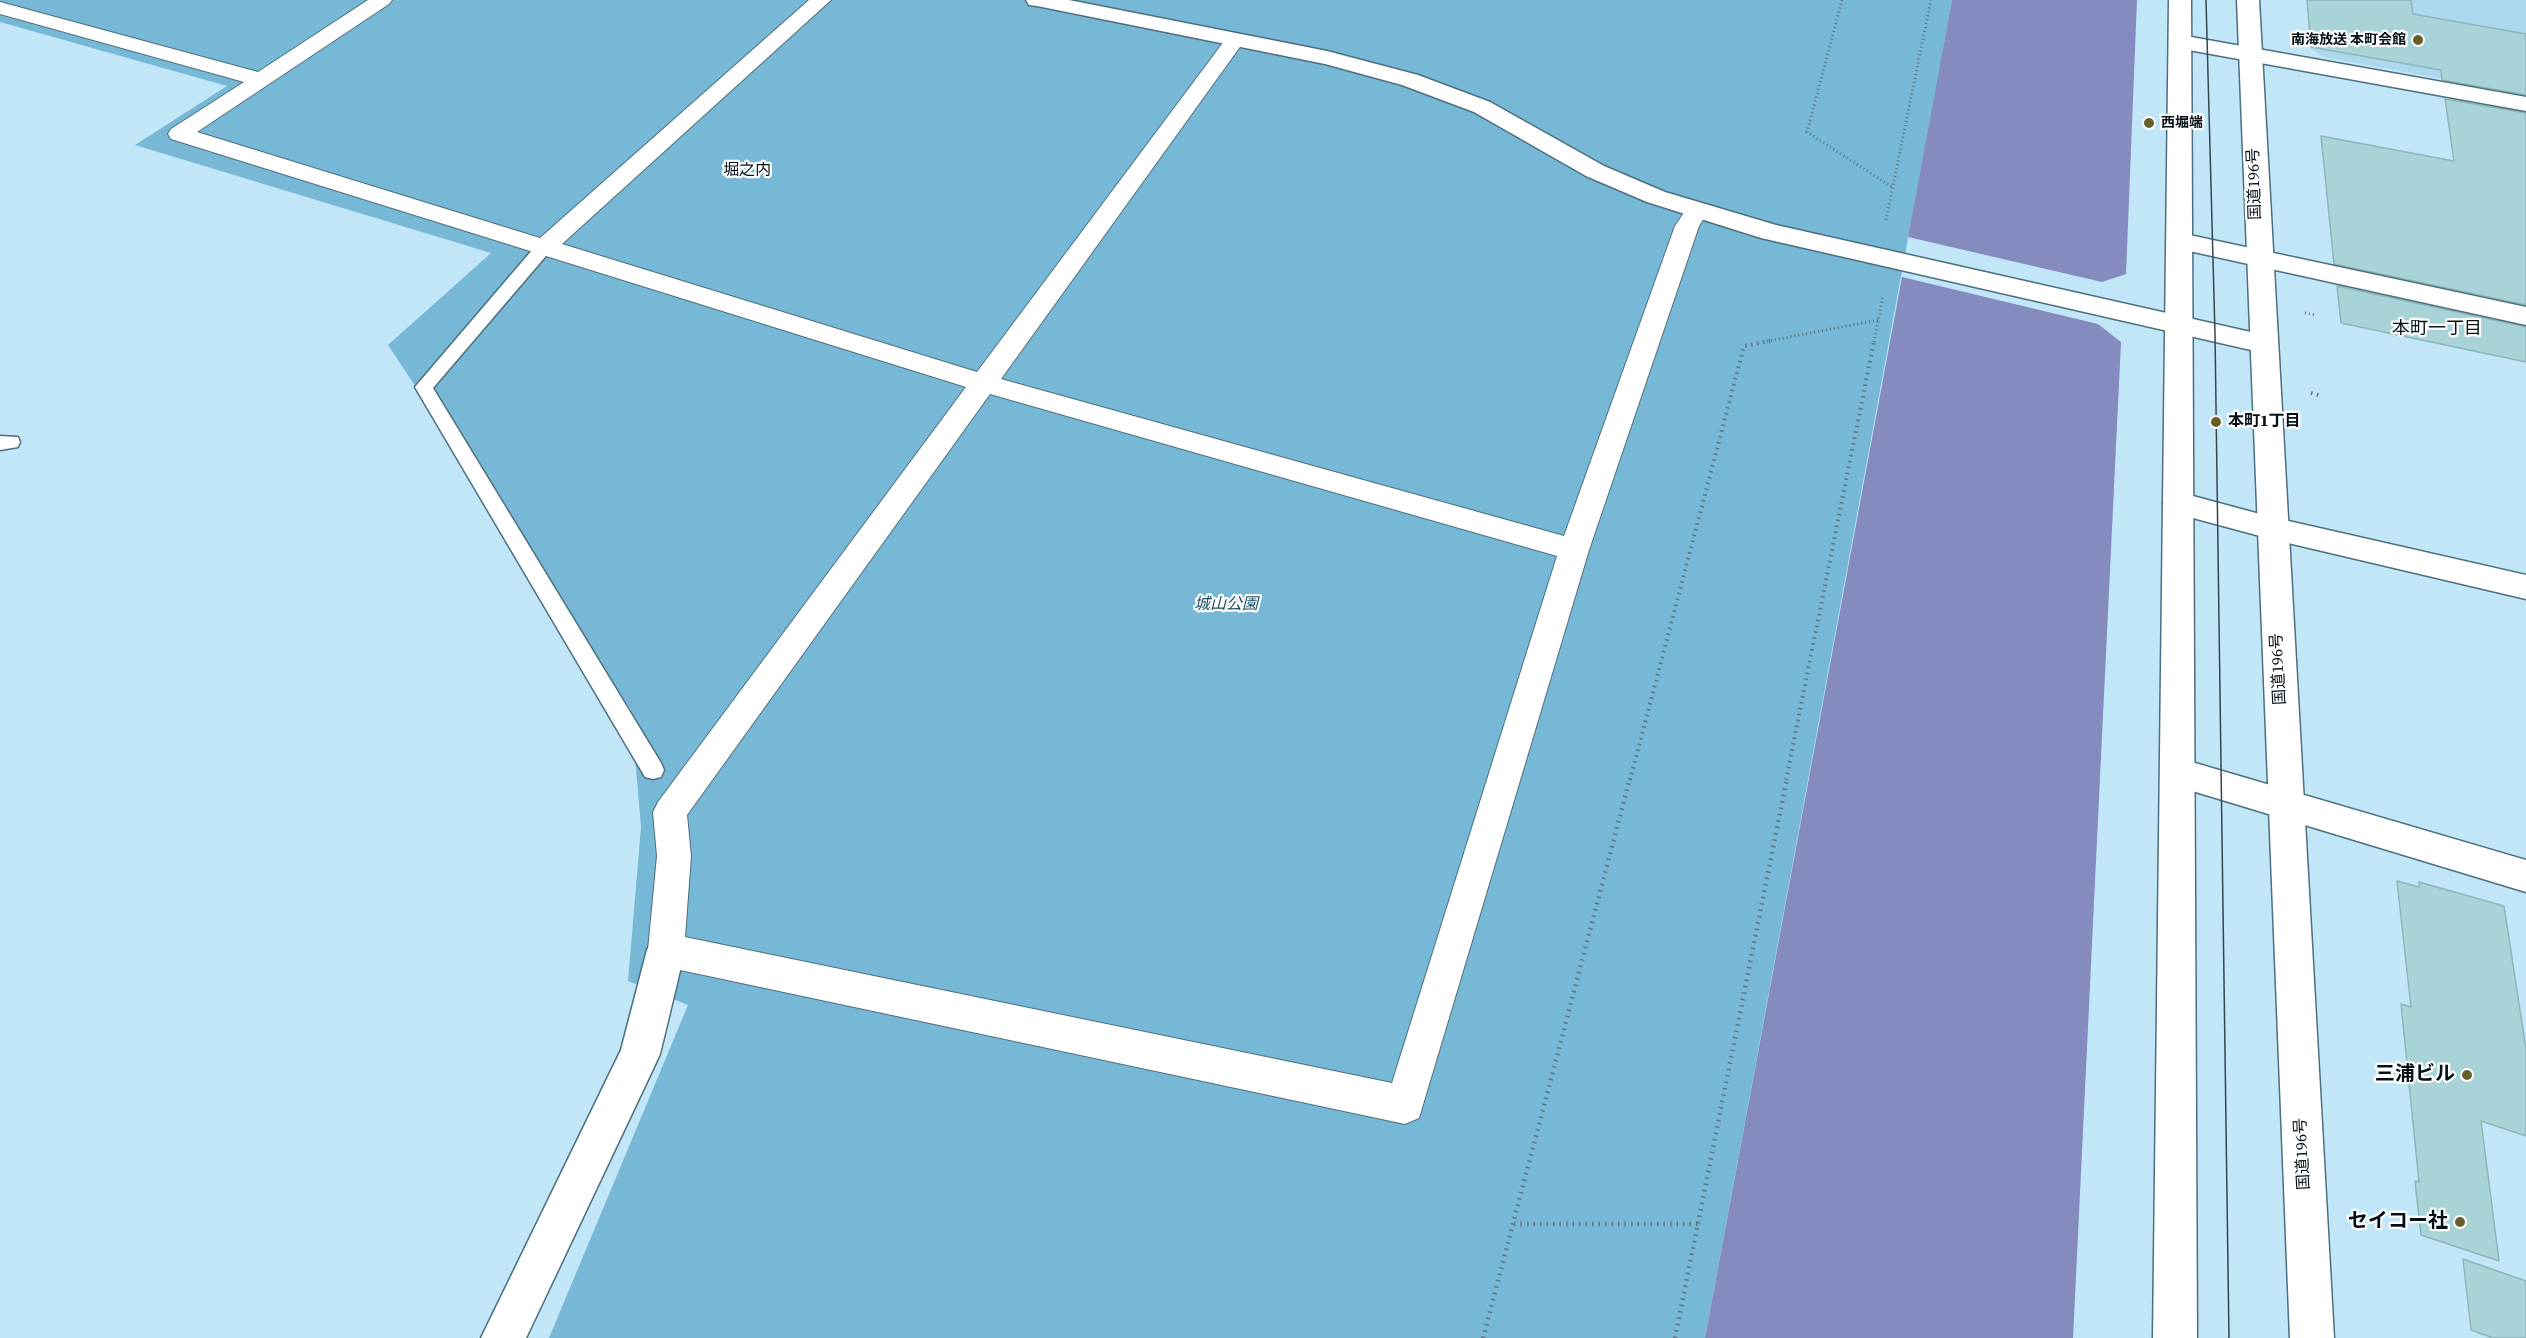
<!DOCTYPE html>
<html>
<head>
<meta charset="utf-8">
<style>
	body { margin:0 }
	canvas { display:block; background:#c1e6f8 }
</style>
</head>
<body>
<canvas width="2526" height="1338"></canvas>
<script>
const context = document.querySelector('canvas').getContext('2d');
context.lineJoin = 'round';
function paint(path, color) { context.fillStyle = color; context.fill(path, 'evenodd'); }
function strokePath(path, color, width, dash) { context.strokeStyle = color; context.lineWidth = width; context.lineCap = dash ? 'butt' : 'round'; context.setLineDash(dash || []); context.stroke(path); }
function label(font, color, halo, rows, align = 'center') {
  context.font = font + ' "Source Serif 4","Noto Sans JP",serif'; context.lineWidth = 4.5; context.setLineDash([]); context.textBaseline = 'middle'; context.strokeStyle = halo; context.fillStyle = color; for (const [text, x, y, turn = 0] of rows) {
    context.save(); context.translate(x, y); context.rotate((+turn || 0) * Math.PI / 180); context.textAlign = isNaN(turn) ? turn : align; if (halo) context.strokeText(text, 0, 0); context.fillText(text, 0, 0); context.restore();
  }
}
const built = new Path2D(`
	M2307,0H2526V94L2323,57L2311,49Z`);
const green = new Path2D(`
	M0,0H1952L1705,1338H549L688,1005L628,981L641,827L631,710L388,345L491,253L135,145L227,86L0,22Z`);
const water = new Path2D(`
	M1952,0H2137L2126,274L2102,282L1908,237Z
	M1902,277L2098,324L2121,342L2073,1338H1705Z`);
const building = new Path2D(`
	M2307,0H2411L2413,14L2526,34V95L2442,80L2441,70L2311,47Z
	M2445,99L2526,113V305L2334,264L2321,136L2454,161Z
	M2337,286L2526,327V362L2341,323Z
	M2397,881L2419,887V882L2504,906L2526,1049V1136L2481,1121L2499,1261L2421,1235L2415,1181L2419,1182L2401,1004L2411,1007Z
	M2463,1259L2526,1281V1338H2493L2471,1330Z`);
const pathFar2 = new Path2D(`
	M1842,0L1807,132L1892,187
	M1886,220L1931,0
	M2305,313L2316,315
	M1763,342L1878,320
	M1874,342L1883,296`);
const pathFar1 = new Path2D(`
	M2311,393L2322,396
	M1630,780L1744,346L1770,341
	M1786,780L1874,341`);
const path = new Path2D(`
	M1514,1224H1698
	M1483,1338L1630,778
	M1675,1338L1787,778`);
const service = new Path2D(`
	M545,241L551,242L553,246L551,250L433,388L661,763L664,770L661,777L653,779L645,777L415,387L539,242Z
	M0,436L18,437L20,442L18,447L0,450Z`);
const pedestrian = new Path2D(`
	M368,0H392L389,4L197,132L540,238L809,0H831L562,244L977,372L1228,36L1235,34L1242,36L1246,40L1242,44L1001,379L1564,536L1675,226L1689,205L1697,203L1705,205L1709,210L1699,226L1589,550L1419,1118L1405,1124L666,967L653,962L648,950L657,856L653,812L658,802L966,387L171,139L168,134L171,129L244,82L0,14V2L258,72ZM990,394L1557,556L1392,1083L685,937L691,856L687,815Z`);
const minor = new Path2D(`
	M2180,35L2526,97V111L2172,47L2169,42L2172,37Z
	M2180,233L2526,307V325L2171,247L2167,241L2171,235Z
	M2178,492L2271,517L2526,575V599L2271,539L2167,511L2163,503L2167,495Z
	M666,933L679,938L685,950L660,1054L654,1067L526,1338H481L621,1050L647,950L653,938Z`);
const tertiary = new Path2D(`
	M1026,0H1069L1327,51L1418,75L1490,102L1604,166L1665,192L1776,225L2264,335L2274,338L2278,344L2274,350L2264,353L1761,238L1647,202L1586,176L1474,112L1402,85L1325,64L1037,6L1029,5Z
	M2178,758L2526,860V892L2166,783L2161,773L2166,763Z`);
const trunk = new Path2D(`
	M2169,0H2191L2197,1338H2153Z
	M2237,0H2259L2334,1338H2290Z`);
const tram = new Path2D(`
	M2206,0L2215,334L2229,1338`);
const markers = [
	[2418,40,6,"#665f2b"],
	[2149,123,6,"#665f2b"],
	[2216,422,6,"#665f2b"],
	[2467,1075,6,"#665f2b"],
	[2460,1222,6,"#665f2b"]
];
const farPoinames = [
	["南海放送 本町会館",2406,40],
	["西堀端",2161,123,"left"]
];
const farQuarternames = [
	["堀之内",747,171]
];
const streetNames = [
	["国道196号",2255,184,-92],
	["国道196号",2279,669,-93],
	["国道196号",2303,1154,-93]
];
const poiNames = [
	["本町1丁目",2228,422]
];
const parkNames = [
	["城山公園",1226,605]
];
const neighbourhoodNames = [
	["本町一丁目",2437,329]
];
const nearPoinames = [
	["三浦ビル",2455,1075],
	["セイコー社",2448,1222]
];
paint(built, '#abd8ec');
paint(green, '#76b8d5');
paint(water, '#858abf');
paint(building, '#a8d4d8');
strokePath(building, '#8bb6ba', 1.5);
strokePath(service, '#4d6f7e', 3);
strokePath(pedestrian, '#4d6f7e', 2);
strokePath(minor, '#4d6f7e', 3);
strokePath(tertiary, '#4d6f7e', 3);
strokePath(trunk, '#4d6f7e', 3);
strokePath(pathFar2, '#5e7682', 3, [1, 3]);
strokePath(pathFar1, '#5e7682', 4, [1.5, 4.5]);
strokePath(path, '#5e7682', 4.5, [1.5, 5]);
paint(service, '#fff');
paint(pedestrian, '#fff');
paint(minor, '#fff');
paint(tertiary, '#fff');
paint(trunk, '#fff');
strokePath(tram, '#354751', 1.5);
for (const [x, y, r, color] of markers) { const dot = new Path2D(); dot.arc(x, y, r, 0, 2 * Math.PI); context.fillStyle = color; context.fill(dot); strokePath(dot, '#fff', 2); }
label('bold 14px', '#041016', '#fff', farPoinames, 'right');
label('16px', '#041016', '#fff', farQuarternames);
label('16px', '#041016', '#fff', streetNames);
label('bold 16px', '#041016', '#fff', poiNames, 'left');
label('italic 16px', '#184e63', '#fff', parkNames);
label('18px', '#041016', '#fff', neighbourhoodNames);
label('bold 20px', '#041016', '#fff', nearPoinames, 'right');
</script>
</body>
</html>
